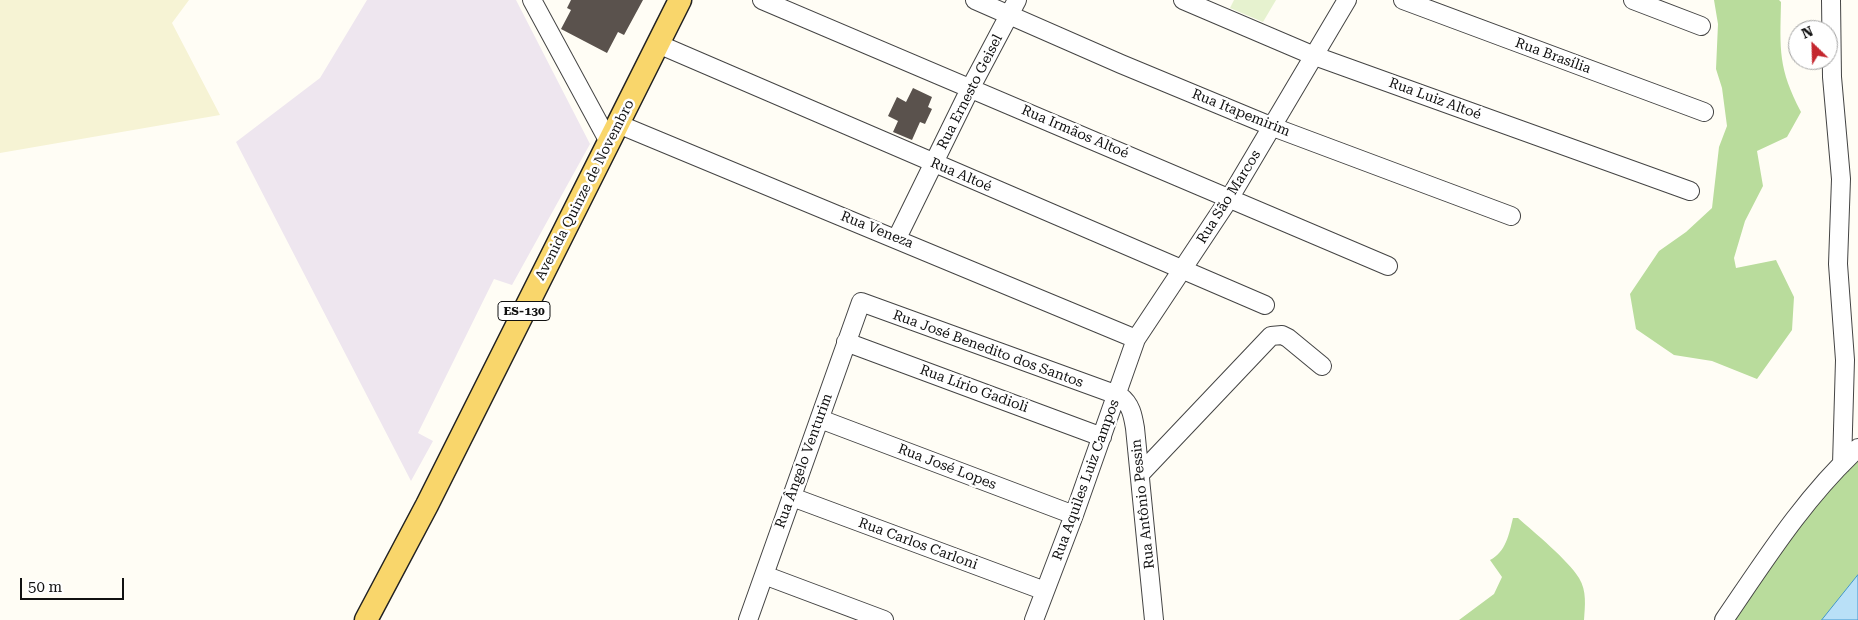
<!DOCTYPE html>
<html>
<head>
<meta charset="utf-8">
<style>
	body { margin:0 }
	#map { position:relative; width:1858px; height:620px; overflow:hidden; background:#fffdf5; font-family:"Roboto Serif",serif }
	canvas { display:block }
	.north { position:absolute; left:1788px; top:20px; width:50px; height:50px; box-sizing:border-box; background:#fff; border:1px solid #a0a0a0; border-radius:50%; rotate:336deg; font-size:14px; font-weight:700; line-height:20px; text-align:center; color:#111 }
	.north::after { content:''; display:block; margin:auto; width:18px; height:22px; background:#c4262e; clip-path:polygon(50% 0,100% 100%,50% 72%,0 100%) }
	.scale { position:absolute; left:20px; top:578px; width:104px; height:22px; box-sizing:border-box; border:2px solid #111; border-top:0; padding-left:6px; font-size:15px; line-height:18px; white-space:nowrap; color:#111; -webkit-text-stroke:4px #fff; paint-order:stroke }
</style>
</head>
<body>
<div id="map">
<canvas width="1858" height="620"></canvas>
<div class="north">N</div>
<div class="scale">50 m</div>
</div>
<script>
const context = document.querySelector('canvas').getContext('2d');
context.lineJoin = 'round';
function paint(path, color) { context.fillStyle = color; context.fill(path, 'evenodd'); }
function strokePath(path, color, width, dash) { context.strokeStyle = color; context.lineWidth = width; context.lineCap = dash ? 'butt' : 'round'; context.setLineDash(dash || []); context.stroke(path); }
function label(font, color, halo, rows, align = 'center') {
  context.font = font + ' "Roboto Serif",serif'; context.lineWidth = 5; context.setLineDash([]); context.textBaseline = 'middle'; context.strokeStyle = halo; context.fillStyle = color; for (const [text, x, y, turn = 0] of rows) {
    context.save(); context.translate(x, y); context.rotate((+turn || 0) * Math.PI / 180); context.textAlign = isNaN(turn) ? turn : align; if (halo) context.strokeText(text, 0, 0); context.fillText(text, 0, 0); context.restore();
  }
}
const industrial = new Path2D(`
	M367,0H516L590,144L512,285L494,279L418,433L433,441L411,481L236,142L320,78Z`);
const farmland = new Path2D(`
	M0,0H189L172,23L220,115L0,153Z`);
const forest = new Path2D(`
	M1714,0H1779L1781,2C1780,50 1778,68 1801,112L1787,137L1757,151L1763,186L1745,221L1734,258L1736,268L1776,260L1794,297L1792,330L1757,379L1712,361L1674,355L1636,329L1630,294L1659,251L1686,232L1712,208L1719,147L1727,126L1722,88L1716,69L1718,24Z
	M1858,457V575L1822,620H1735L1778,542Z
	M1513,518H1518C1535,533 1568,560 1579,578C1587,591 1585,606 1584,620H1459L1494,594L1502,577L1490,560C1506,552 1509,534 1513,518Z`);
const pitch = new Path2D(`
	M1234,0H1276L1263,22L1230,8Z`);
const water = new Path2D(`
	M1858,575V620H1822Z`);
const building = new Path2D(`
	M571,0H643L624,35L618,32L607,53L561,29L571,10L567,8Z
	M913,88L932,97L928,107L932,109L925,124L920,122L912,140L893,132L898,121L888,116L897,97L906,102Z`);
const minor = new Path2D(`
	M532,0L609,142
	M762,0L1388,266
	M975,0L1121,64L1273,127L1511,216
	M1183,0L1312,55L1690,191
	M1403,0L1704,112
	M1633,0L1701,26
	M1831,0L1832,77L1841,179L1838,264L1845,360L1842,464
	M658,44L1265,305
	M618,124L1136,339
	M897,238L971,87L1017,0
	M846,342L1102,437
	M820,419L1074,515
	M1141,473L1271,336L1282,335L1288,338L1322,366
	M792,497L1045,591
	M764,575L884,620
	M748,620L861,302L1120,396C1131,404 1133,416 1135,428L1154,620
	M1034,620L1074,515L1136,339L1229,199L1347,0
	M1724,620C1765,560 1804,498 1858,448`);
const major = new Path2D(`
	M366,620L427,505L680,0`);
const shields = [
	[524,311,52]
];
const shieldNames = [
	["ES-130",524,311]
];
const streetNames = [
	["Rua Brasília",1553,56,20],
	["Rua Ernesto Geisel",970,92,-63],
	["Rua Luiz Altoé",1435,99,20],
	["Rua Itapemirim",1241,113,22],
	["Rua Irmãos Altoé",1075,132,23],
	["Rua Altoé",961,175,23],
	["Avenida Quinze de Novembro",585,190,-63],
	["Rua São Marcos",1229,197,-58],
	["Rua Veneza",877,230,22],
	["Rua José Benedito dos Santos",988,349,20],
	["Rua Lírio Gadioli",974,389,20],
	["Rua Ângelo Venturim",804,461,-70],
	["Rua José Lopes",947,467,21],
	["Rua Aquiles Luiz Campos",1086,480,-70],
	["Rua Antônio Pessin",1143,504,-96],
	["Rua Carlos Carloni",918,544,20]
];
paint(industrial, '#eee6ef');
paint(farmland, '#f6f3d4');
paint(forest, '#b9dc9c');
paint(pitch, '#e6f2cf');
paint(water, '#b9e0f7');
strokePath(water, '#3f96cf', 1);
paint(building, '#5a524d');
strokePath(minor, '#444', 20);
strokePath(major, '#222', 25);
strokePath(minor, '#fff', 18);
strokePath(major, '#f9d66b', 22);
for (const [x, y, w] of shields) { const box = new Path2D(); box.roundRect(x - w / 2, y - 9.5, w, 19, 4); context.fillStyle = '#fff'; context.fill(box); strokePath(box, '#111', 1); }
label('bold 12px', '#111', null, shieldNames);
label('14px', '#111', '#fff', streetNames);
</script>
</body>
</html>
